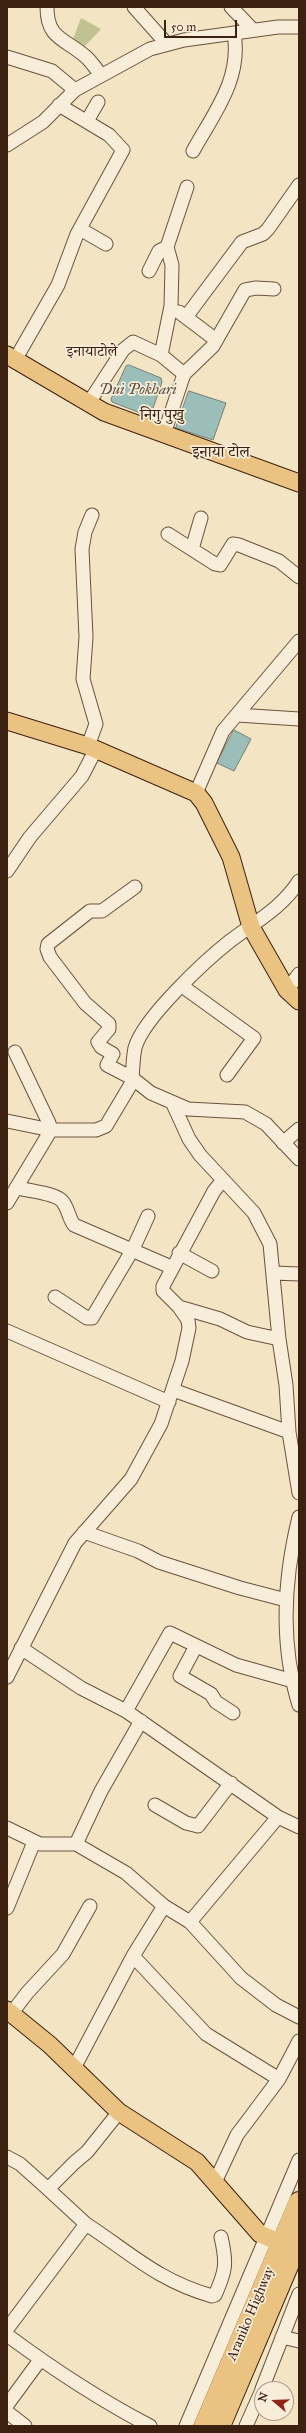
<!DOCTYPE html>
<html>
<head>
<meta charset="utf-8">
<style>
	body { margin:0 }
	#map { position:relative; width:306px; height:2433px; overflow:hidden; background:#f3e4c4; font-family:"IM FELL Great Primer",serif }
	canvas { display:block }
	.frame { position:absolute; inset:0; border:8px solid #3d2110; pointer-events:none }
	.north { position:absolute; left:254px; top:2381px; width:40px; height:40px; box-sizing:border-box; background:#f7edd9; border:1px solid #ad9b89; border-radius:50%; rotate:289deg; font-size:11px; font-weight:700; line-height:16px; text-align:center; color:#3d2110 }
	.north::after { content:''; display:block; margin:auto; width:14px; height:18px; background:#8f2418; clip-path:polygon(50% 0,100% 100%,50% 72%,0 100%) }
	.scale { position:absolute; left:164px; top:20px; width:73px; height:18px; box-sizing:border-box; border:2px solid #3d2110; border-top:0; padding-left:5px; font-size:12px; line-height:14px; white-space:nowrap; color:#3d2110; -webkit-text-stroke:3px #f7edd9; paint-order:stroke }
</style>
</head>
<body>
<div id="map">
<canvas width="306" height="2433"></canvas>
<div class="frame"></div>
<div class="north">N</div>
<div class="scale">50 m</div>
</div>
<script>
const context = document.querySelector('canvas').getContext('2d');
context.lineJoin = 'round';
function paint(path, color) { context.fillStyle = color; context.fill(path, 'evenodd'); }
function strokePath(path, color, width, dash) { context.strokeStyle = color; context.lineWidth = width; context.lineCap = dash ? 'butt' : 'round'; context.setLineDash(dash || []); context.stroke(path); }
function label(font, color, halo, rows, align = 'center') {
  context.font = font + ' "IM FELL Great Primer","Noto Serif Devanagari",serif'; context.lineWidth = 3.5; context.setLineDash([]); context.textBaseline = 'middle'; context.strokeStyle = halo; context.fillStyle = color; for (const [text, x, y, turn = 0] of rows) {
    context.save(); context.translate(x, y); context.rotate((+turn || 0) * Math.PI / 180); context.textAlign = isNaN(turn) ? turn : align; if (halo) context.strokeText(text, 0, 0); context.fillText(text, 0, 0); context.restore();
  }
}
const green = new Path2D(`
	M81,18L101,29L85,46L73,39Z`);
const water = new Path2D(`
	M129,365L161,378L162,382L151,414L148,416L112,402L111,399L126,366Z
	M189,391L226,403L213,440L176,428Z
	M234,730L251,739L234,771L217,763Z`);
const minor = new Path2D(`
	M47,7C47,39 64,38 85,56C91,61 96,69 101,75
	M134,7L166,43
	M231,7L253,30
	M7,57L52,71L75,90
	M87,121L98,102
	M7,145L43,122L75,90L150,49L184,40L278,27H299
	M193,151C214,113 242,79 234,33
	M80,229L106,244
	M149,271L159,251L167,247
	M179,312L216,340
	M186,317L242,242L263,234L268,229L299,185
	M161,355L171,306L172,265L167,247L187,187
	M15,360L58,285L77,234L123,150L109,135L59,105
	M88,404L123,350L133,342L161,355L184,374
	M164,434L184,374L213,346L245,290L256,288L274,289
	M168,534L215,564L220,565L233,544L239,545L279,561L299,577
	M192,549L201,518
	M237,715L299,719
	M88,746L96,724L83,679L86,637L82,549L85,532L92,515
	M196,793L223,731L299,641
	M7,871L30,837L82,776L96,749
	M299,881C282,908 255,922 230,941C206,960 143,1018 135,1048C133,1057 133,1068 132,1078L151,1093L188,1109L245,1112L266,1124L299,1159
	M182,986L254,1038L227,1075
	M287,990L299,974
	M132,1078L107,1065L113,1054L101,1047L98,1042L109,1029V1024L85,1003L50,957L47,949L48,944L90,911H102L135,887
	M173,1104L189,1139L200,1155L254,1213L270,1244L279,1339L286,1385L289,1432L299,1493
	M7,1121L51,1130L49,1123L15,1052
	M283,1143L299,1129
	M16,1188C26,1190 53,1193 61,1200C68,1206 68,1217 74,1225L171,1267
	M7,1203L51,1130H96L106,1126L134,1079
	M179,1253L212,1271
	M274,1273L299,1274
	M55,1297L87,1318H92L133,1249L148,1216
	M179,1307L220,1319L247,1332L279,1339
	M7,1331L169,1402
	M173,1390L289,1432
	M299,1517C284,1578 280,1644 299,1705
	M84,1532L138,1551L159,1562L240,1588L286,1600
	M196,1646L180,1676L211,1694L216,1702L233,1713
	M21,1648L81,1688L126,1711L278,1817L299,1827
	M7,1677L75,1543L131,1479L161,1424L182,1361L189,1328L188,1320L179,1307L163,1291V1286L214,1191L223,1180
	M126,1711L170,1633L236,1665L293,1681
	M155,1805L186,1823L198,1826L231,1783
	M7,1828L40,1844H76L126,1873L164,1906L190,1922L241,1978L276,2005L299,2017
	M76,1844L101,1791L141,1721
	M7,1908L34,1842
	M190,1922L278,1817
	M133,1956L206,2034L279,2079
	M11,2014L27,1993L63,1954L90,1906
	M74,2068L133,1956L164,1906
	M7,2157L20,2164L48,2189L74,2163L87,2152L119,2112
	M215,2182L237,2135L279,2079L299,2041
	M48,2189L86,2224
	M7,2329L86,2224C132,2254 157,2280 212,2296L215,2295C226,2271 227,2263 221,2237
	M7,2335C53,2369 100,2400 150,2426
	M282,2337L299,2341
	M262,2389L299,2294
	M7,2405L40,2360
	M7,2412L25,2426
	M186,2426L299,2160
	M246,2426L262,2390`);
const major = new Path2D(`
	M7,355L104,412L299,483
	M7,721L88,746L196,793L204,803L231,857L251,927L287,990L299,1001
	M7,2010L50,2045L119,2112L197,2162L260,2234L293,2248`);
const highway = new Path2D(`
	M204,2426L299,2202
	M220,2426L299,2240`);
const streetNames = [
	["Araniko Highway",251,2314,-67]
];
const neighbourhoodNames = [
	["इनायाटोले",92,352]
];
const waterNames = [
	["Dui Pokhari",138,390]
];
const quarterNames = [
	["निगु पुखु",162,416],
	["इनाया टोल",221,453]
];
paint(green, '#c0c291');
paint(water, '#9cbeb9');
strokePath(water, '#767f75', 1);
strokePath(minor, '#6a523d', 15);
strokePath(major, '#3d2110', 19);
strokePath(highway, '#3d2110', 22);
strokePath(minor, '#f7edd9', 13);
strokePath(major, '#eac282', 17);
strokePath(highway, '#eac282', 20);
label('14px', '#3d2110', '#f7edd9', streetNames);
label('15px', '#3d2110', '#f7edd9', neighbourhoodNames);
label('italic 15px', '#5a5043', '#f7edd9', waterNames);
label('16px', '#3d2110', '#f7edd9', quarterNames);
</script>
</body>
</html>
